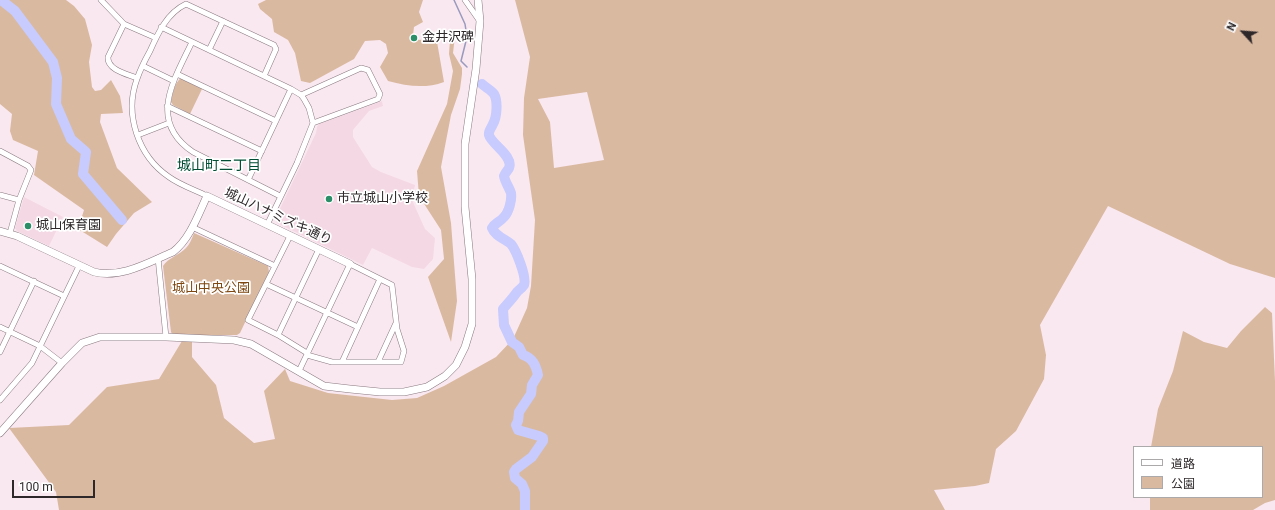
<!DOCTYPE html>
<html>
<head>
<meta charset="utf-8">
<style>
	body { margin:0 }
	#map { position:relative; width:1275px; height:510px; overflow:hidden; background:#fae8f0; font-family:Roboto,"Noto Sans JP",sans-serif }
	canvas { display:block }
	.legend { position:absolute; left:1133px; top:446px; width:130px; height:52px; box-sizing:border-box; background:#fff; border:1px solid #aba9aa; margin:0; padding:5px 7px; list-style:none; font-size:12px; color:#2e282b }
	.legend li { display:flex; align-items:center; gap:8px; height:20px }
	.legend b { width:20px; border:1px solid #aba9aa }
	.north { position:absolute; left:1223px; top:12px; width:40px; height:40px; -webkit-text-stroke:3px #fff; paint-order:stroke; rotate:296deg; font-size:11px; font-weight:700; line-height:16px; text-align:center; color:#2e282b }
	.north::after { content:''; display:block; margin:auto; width:14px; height:18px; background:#2e282b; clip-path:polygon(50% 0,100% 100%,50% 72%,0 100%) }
	.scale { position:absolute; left:12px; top:480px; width:83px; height:18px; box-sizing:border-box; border:2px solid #2e282b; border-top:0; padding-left:5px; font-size:12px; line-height:14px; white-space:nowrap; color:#2e282b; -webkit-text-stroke:3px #fff; paint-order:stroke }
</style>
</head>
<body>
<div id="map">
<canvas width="1275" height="510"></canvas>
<ul class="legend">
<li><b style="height:5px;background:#fff"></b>道路</li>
<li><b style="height:11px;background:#dab9a1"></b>公園</li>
</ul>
<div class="north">N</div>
<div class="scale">100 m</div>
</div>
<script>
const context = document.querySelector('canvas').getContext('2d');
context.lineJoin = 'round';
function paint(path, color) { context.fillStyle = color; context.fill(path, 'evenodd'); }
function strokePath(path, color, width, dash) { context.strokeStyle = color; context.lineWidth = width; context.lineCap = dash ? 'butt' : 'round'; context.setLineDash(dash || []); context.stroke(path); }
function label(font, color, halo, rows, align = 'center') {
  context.font = font + ' Roboto,"Noto Sans JP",sans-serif'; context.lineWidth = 3.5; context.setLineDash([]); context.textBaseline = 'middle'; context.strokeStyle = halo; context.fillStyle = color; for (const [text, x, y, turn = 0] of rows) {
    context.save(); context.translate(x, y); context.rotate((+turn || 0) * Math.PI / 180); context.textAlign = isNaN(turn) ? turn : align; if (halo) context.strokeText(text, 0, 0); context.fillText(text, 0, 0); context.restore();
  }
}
const built = new Path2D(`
	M382,101L383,106L369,111L353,130V137L372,167L381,172L415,185L412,200L425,229L435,238L433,259L424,269L412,267L372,248L363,265L277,223L275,219L316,133L317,127L319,124Z
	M24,197L63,217L49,246L17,231L15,228Z`);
const green = new Path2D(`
	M0,0H66L74,6L85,19L92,45L89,62L92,87L95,91L101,90L111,80L120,96L123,113L101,114L100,122L117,168L152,202L134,213L116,234L107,247L78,229L84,210L34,175L38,151L13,140L10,131L12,114L0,104Z
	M266,0H423L419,12L423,22L414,27L413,35L419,40L425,39L428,30L432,36H436L444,82C425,89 407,86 388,81L380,67L388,53L386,44L380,40L365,41L354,59L310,83L301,81L295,53L288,40L274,32L272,19L260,9L258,4Z
	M515,0H1275V278L1230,264L1108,206L1040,325L1046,355L1044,379L1016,431L996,449L989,483L975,486L934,490L945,510H59L56,492L9,428L69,425L107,387L159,379L185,336L192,338V357L216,385L224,418L254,443L275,439L264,391L285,369L290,381L328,393L392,400L417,398L444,386L496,357L513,339L527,308L531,286L535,220L523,135L524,98L530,57ZM587,92L604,160L554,168L550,122L538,99Z
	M455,36L453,53L462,68V74L460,89L451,115L441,167L451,223L457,301L451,342L428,277L444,259L441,230L419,196L417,171L447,104L453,71L449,54L450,40Z
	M181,78L202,89L190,114L173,105L171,102C173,94 174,83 181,78Z
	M194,233L268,266L269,272L240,333L237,335H173L171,332L163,266C168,258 179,255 186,248C190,244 192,238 194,233Z
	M1265,307L1272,313L1275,381V500L1265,503L1253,510H1150V497H1262V447H1151L1158,409L1173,371L1183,331L1204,342L1227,348L1241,331Z`);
const stream = new Path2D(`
	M454,0L465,24L467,37L461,61L467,67`);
const river = new Path2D(`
	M1,0L15,11L53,62L57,78L56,104L71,139L86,152L83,174L122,220
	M482,84C485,87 491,90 494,94C498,101 497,117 493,124C492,127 488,131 489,135C491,144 514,156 509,168C508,170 505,173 504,176C505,182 509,187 511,193C512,200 509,212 504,217C500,222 495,223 492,228C495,236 505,239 511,244C516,250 527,277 524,285C522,288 519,290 517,292C513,298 508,303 503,309L504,325L512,342L519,347L523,355C533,358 536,366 538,375L532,385L531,394L519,412L518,421L516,425L518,430L539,436L543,438V441L532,457L516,469L514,472L515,478L522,484L525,491V510`);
const street = new Path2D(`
	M101,0L124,24L156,38
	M465,0L479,20
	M124,24L108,57C107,70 127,74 137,78
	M161,27L291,89L301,95L304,99L309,108L313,123L297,163L267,225
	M192,42C174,80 147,121 193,152L280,196
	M209,50L223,21
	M143,66L174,81
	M177,74L276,121
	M301,95L361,68L368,70L380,94L378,99L313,123
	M167,106L262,151
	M138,135L169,123
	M0,151L28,166L31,170L19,200L10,233
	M248,180L291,89
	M0,195L19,200
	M207,196C195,190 180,185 169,177C138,156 124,114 137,79C140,70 145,60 150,51C158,33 167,13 186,4L274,45L276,49L264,76
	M192,227L275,266
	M290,236L248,320L278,335L307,353
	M158,258L166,337
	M0,266L64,296
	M266,284L358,327
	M0,327L40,346L62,363
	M278,335L319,249
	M0,352L34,281
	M342,362L380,279
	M378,362L396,323
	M299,371L350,264L392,285L397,329L404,351L401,362H332L307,355
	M0,400L32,363L79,266`);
const secondary = new Path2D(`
	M0,231L17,236L94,272C121,279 149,262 173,252C190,239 198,215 207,196L350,264
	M0,433L62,363L82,343L100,337H166L234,340L251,344L324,386L350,389L380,392H404L427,387L445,376L456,365L465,347L472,324V279L465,207V144L476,69L480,21L478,0`);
const markers = [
	[414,38,4,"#2c8e68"],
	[329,199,4,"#2c8e68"],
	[28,226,4,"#2c8e68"]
];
const poiNames = [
	["金井沢碑",422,38],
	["市立城山小学校",337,199],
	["城山保育園",36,226]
];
const streetNames = [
	["城山ハナミズキ通り",278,217,25]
];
const parkNames = [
	["城山中央公園",211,289]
];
const neighbourhoodNames = [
	["城山町二丁目",219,166]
];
paint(built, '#f4d9e5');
paint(green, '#dab9a1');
strokePath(stream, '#999abe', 1.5);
strokePath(river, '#c7cbfd', 10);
strokePath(street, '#897980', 6);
strokePath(secondary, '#897980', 8);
strokePath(street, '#fff', 5);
strokePath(secondary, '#fff', 7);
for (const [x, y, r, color] of markers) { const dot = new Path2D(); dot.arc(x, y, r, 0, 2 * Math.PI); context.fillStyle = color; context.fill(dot); strokePath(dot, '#fff', 1.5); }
label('13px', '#2e282b', '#fff', poiNames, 'left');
label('13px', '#2e282b', '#fff', streetNames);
label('13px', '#7e4711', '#fff', parkNames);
label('14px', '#014e34', '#fff', neighbourhoodNames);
</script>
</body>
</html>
